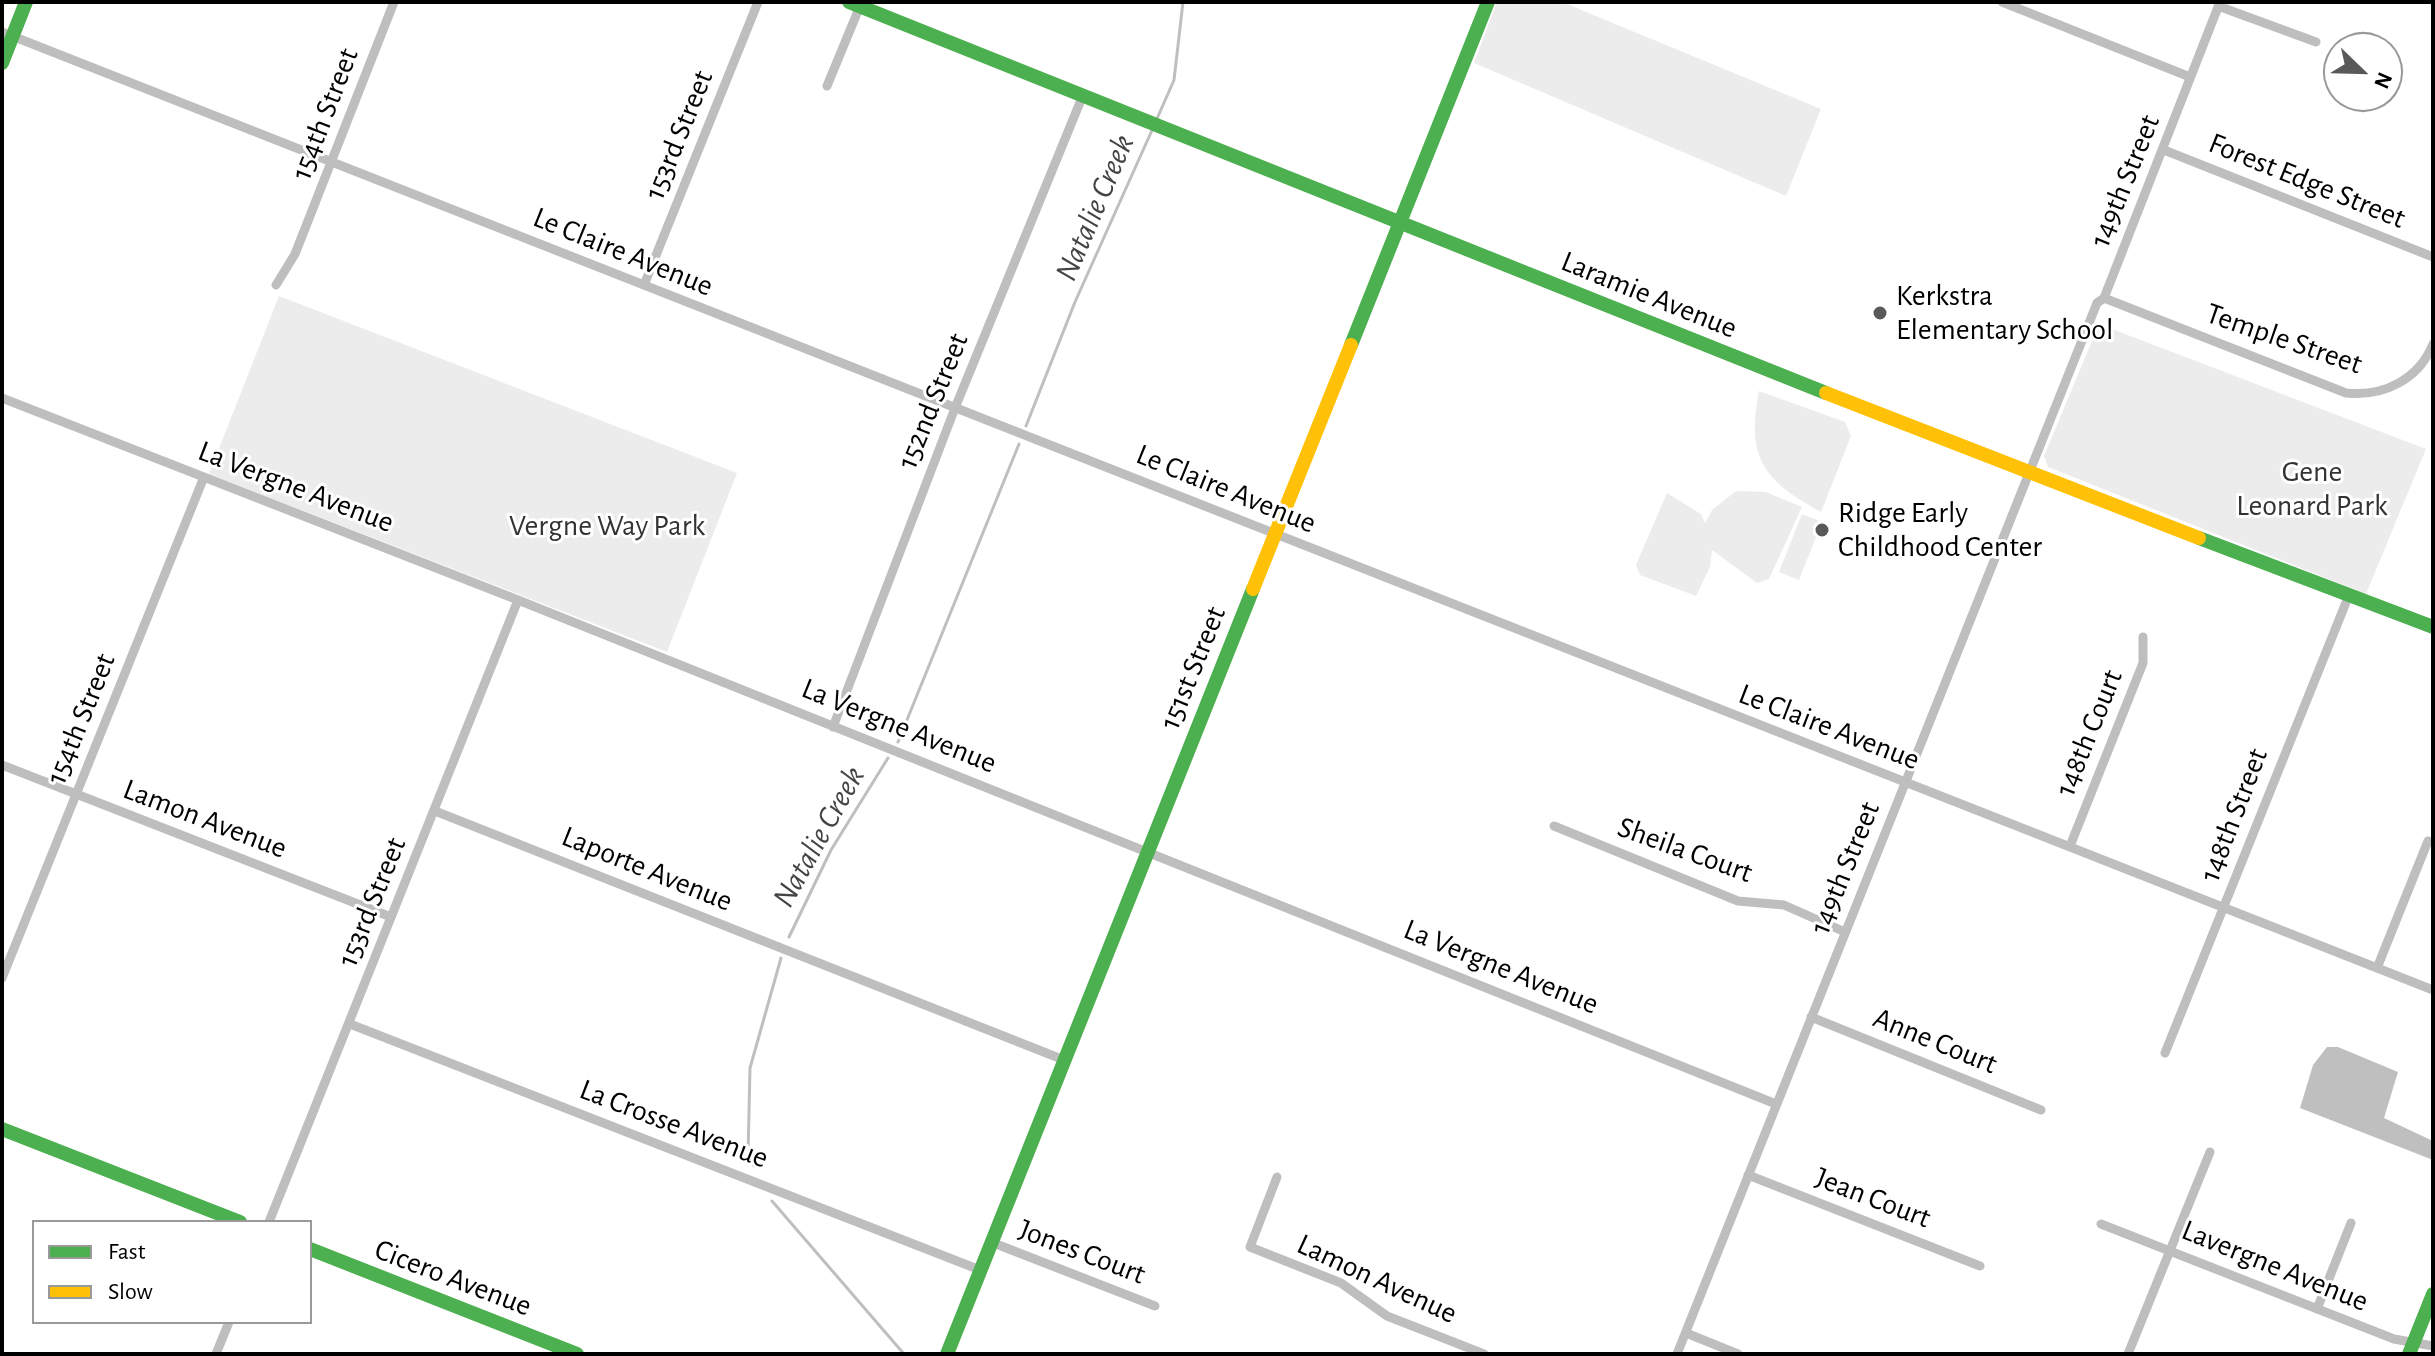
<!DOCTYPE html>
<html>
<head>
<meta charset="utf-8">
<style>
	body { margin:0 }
	#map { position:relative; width:2435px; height:1356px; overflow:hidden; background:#fff; font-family:"Alegreya Sans",sans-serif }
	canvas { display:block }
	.frame { position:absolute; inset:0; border:4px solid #000; pointer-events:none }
	.legend { position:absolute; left:32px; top:1220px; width:280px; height:104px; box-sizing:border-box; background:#fff; border:2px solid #999; margin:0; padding:10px 14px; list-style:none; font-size:24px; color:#000 }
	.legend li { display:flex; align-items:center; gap:16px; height:40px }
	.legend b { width:40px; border:2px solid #999 }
	.north { position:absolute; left:2323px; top:32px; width:80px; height:80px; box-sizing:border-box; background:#fff; border:2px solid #999; border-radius:50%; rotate:113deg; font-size:22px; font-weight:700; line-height:32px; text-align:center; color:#000 }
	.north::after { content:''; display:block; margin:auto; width:28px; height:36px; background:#595959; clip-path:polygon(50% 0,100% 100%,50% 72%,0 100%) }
</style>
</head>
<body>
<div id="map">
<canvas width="2435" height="1356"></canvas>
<div class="frame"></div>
<ul class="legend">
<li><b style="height:10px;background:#4caf50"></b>Fast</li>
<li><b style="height:10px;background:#ffc107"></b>Slow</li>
</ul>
<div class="north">N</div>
</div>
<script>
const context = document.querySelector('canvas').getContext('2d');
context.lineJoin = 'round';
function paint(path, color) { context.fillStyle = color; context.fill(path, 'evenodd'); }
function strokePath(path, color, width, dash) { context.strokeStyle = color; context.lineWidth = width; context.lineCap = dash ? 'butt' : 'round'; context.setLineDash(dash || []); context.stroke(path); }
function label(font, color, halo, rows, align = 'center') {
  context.font = font + ' "Alegreya Sans",sans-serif'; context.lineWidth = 6; context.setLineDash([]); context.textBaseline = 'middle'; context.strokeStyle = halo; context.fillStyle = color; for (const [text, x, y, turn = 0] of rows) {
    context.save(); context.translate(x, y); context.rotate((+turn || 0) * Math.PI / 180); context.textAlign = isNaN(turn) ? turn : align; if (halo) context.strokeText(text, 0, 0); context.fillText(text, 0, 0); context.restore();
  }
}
const green = new Path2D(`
	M1497,2H1562L1821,109L1786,196L1474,63Z
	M279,296L737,473L667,652L209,474Z
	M2099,324L2426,449L2366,594L2048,467L2044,456Z
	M1759,391L1845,422L1851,436L1821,512C1763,480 1746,458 1759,391Z
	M1736,491L1766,492L1802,507L1769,579L1757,583L1712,550L1710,567L1696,596L1640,575L1636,565L1667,493L1701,514L1705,523L1712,510Z
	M1802,514L1822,522L1799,580L1779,572Z`);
const water = new Path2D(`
	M2327,1047H2338L2398,1072L2384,1118L2433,1141V1160L2300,1108L2313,1065Z`);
const stream = new Path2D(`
	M1156,121L1174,80L1183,2
	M1026,426L1075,302L1153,128
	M898,742L1019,444
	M789,937L831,850L888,758
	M754,1166L748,1156L750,1068L781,958
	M772,1201L904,1354`);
const street = new Path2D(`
	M2002,2L2190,77
	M2218,6L2316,42
	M2,32L2433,990
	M827,86L860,6
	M2164,150L2433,257
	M276,285L295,254L394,2
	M644,285L758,2
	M2104,298L2346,393C2384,397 2419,379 2433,344
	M2,398L518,600L1776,1104
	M833,727L955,408L1083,95
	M2,765L391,917
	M435,811L1064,1060
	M1554,826L1738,901L1784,905L1845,932
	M2070,846L2143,663V637
	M2377,968L2428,841
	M2,978L204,477
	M1811,1017L2041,1110
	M350,1024L980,1270
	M2165,1053L2349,595
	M1748,1175L1980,1266
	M1277,1177L1250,1247L1341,1283L1387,1316L1484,1354
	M269,1222L518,600
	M2101,1224L2394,1339L2433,1346
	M991,1242L1155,1306
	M2317,1309L2351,1223
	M1686,1333L1738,1354
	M216,1354L229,1322
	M1677,1354L2097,303L2104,298L2220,2
	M2128,1354L2210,1152`);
const fast = new Path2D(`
	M849,2L1826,393
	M2,63L26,2
	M1351,345L1488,2
	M2199,538L2433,627
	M2,1129L240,1222
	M310,1249L577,1354
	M947,1354L1253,589
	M2409,1354L2433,1294`);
const slow = new Path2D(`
	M1826,393L2199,538
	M1253,589L1351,345`);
const markers = [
	[1880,313,8,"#595959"],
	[1822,530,8,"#595959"]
];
const streetNames = [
	["154th Street",325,114,-69],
	["153rd Street",679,135,-68],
	["149th Street",2125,181,-68],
	["Forest Edge Street",2307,181,22],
	["Le Claire Avenue",623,252,22],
	["Laramie Avenue",1649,295,22],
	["Temple Street",2284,339,19],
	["152nd Street",933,401,-68],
	["La Vergne Avenue",296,487,21],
	["Le Claire Avenue",1226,489,22],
	["151st Street",1193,668,-68],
	["154th Street",81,719,-68],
	["La Vergne Avenue",899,726,22],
	["Le Claire Avenue",1829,727,21],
	["148th Court",2089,733,-68],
	["148th Street",2234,815,-69],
	["Lamon Avenue",205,819,21],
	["Sheila Court",1685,850,20],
	["149th Street",1845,868,-68],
	["Laporte Avenue",647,869,22],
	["153rd Street",372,902,-68],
	["La Vergne Avenue",1501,967,22],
	["Anne Court",1935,1041,22],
	["La Crosse Avenue",674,1124,21],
	["Jean Court",1873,1198,21],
	["Jones Court",1082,1252,21],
	["Lavergne Avenue",2275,1266,22],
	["Cicero Avenue",453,1278,21],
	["Lamon Avenue",1377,1279,25]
];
const poiNames = [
	["Kerkstra",1896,296],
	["Elementary School",1896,330],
	["Ridge Early",1838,513],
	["Childhood Center",1838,547]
];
const parkNames = [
	["Gene",2312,472],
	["Leonard Park",2312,506],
	["Vergne Way Park",607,526]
];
const waterNames = [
	["Natalie Creek",1095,208,-67],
	["Natalie Creek",819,837,-61]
];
paint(green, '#ececec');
paint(water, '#bfbfbf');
strokePath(stream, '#bfbfbf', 3);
strokePath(street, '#bebebe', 9);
strokePath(fast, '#4caf50', 14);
strokePath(slow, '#ffc107', 14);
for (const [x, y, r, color] of markers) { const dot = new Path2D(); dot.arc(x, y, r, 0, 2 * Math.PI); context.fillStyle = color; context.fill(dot); strokePath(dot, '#fff', 3); }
label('30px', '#000', '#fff', streetNames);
label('30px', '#000', '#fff', poiNames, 'left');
label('30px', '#333', '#fff', parkNames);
label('italic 32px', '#444', '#fff', waterNames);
</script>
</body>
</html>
